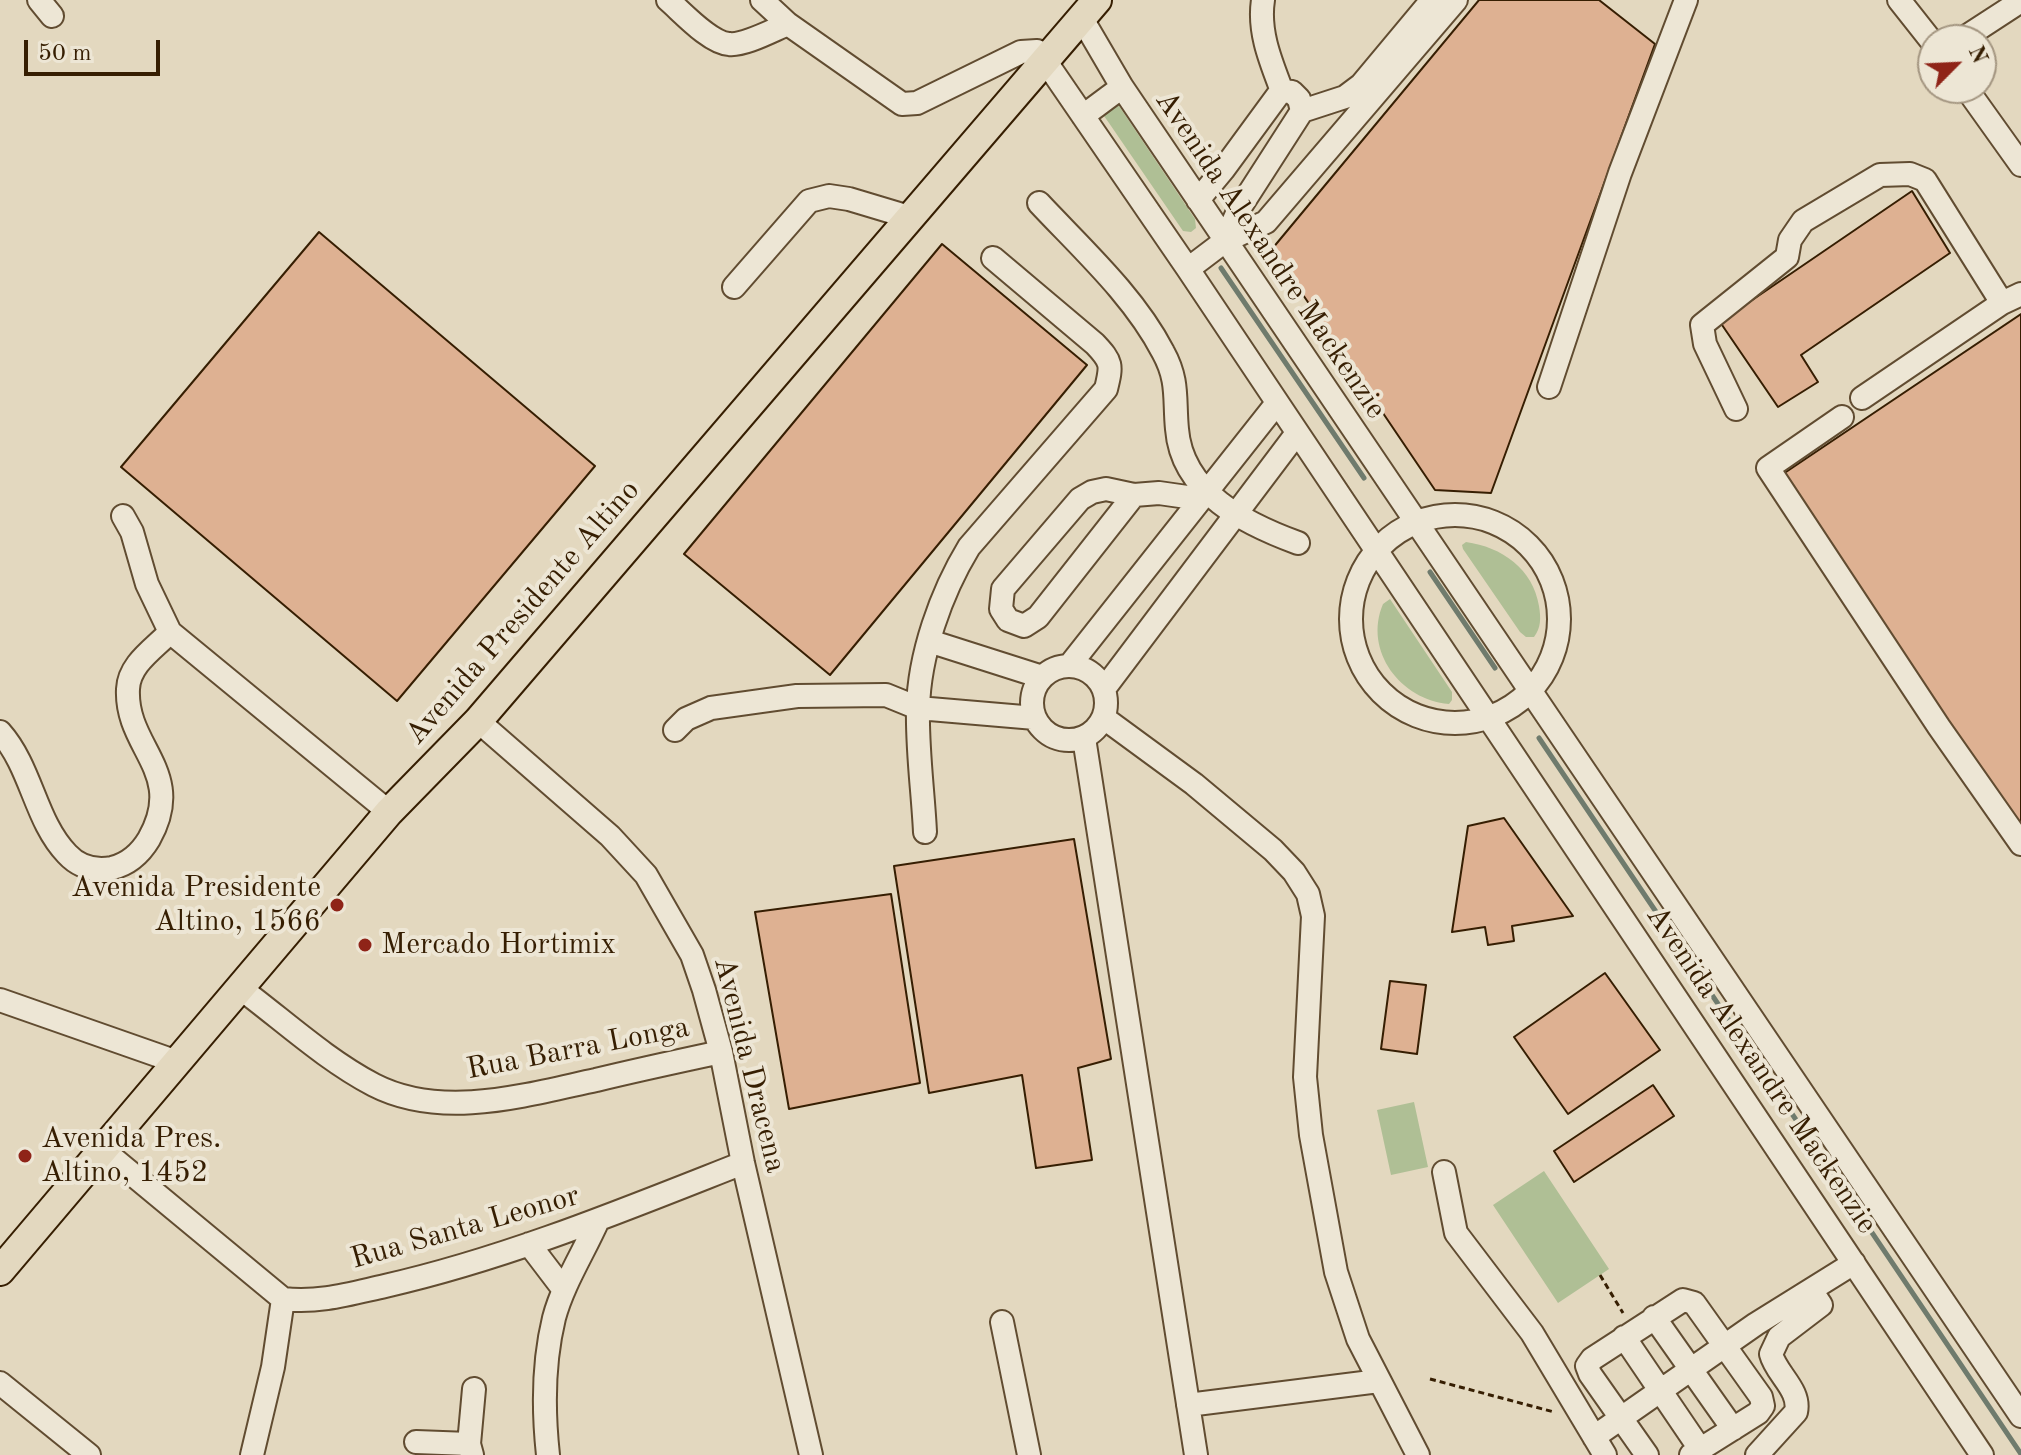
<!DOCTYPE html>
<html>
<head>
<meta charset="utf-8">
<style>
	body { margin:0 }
	#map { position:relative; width:2021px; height:1455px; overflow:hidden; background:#e3d8bf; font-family:"Old Standard TT",serif }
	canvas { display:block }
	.north { position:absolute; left:1917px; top:24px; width:80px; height:80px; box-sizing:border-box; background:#ede6d5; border:2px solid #a49681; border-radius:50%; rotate:66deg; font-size:22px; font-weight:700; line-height:32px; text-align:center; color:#361e02 }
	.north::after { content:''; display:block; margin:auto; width:28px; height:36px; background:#8f2418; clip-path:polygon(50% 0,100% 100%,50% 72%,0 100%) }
	.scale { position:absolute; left:24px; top:40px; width:136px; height:36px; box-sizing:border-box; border:4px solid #361e02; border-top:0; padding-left:10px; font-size:24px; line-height:28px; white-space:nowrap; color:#361e02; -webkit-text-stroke:6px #ede6d5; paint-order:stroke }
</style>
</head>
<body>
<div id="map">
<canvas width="2021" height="1455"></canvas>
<div class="north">N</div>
<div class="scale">50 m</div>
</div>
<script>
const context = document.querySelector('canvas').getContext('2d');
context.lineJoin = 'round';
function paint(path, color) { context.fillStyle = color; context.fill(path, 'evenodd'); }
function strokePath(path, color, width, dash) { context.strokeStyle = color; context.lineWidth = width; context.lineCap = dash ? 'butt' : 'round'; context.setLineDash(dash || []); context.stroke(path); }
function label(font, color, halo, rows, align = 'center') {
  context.font = font + ' "Old Standard TT",serif'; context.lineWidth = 8; context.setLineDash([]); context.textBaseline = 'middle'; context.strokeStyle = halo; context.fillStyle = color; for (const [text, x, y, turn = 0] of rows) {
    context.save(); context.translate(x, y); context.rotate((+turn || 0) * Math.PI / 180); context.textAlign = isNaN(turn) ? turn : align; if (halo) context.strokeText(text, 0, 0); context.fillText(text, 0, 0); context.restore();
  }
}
const green = new Path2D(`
	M1108,102L1117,103L1195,219L1196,228L1191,232L1183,231L1109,123L1104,116Z
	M1466,542C1502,547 1533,569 1539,606C1541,618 1541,628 1534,637H1526L1520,632L1463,549L1462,545Z
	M1390,599L1452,692V700L1449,704C1401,700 1363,651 1383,604Z
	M1414,1102L1428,1167L1391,1175L1377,1110Z
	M1544,1171L1609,1269L1558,1303L1493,1205Z`);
const stream = new Path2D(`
	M1221,268L1364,478
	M1430,572L1495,668
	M1539,738L2021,1454`);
const building = new Path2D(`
	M1479,0H1599L1655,44L1491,493L1435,490L1272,249Z
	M1912,191L1950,253L1801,355L1818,382L1778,407L1720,322Z
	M319,232L595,466L397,701L121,467Z
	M942,244L1087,365L830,675L684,554Z
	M2021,314V829L1783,474Z
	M1504,818L1573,916L1512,926L1514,941L1488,945L1485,927L1452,932L1468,826Z
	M1074,839L1111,1059L1078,1068L1092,1160L1036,1168L1022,1075L929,1093L894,866Z
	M891,894L920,1083L789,1109L755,912Z
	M1605,973L1660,1050L1568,1114L1514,1037Z
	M1390,981L1426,985L1417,1054L1381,1049Z
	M1653,1085L1674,1116L1574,1182L1554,1151Z`);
const path = new Path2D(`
	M1600,1275L1623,1313
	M1430,1379L1554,1412`);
const minor = new Path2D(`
	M39,0L52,16
	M668,0C682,12 710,43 729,44C744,46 773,30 788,24
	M762,0L788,24L902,104L917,103L1021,52L1037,51L1044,59L1188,269L1982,1455
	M1263,0C1258,32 1271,62 1282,91
	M1899,0L1933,43
	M1081,17L1122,87C1420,531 1721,973 2021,1416
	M1961,40L2021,1
	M1966,88L2021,165
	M1302,111L1345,97L1361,85L1432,0
	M1083,116L1122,87
	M1198,200L1223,170L1278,95L1282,91L1292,92L1299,99L1302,111L1239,209L1225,241
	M1039,203C1082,249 1134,296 1163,352C1179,381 1174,399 1177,429C1182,493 1246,524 1298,543
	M1188,269L1225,241L1266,222L1456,0
	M734,287L809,201L829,196L849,199L909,217
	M1549,387L1620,173L1686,0
	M1862,398L2002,303L2021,294
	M1736,409L1705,344L1702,325L1787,257L1790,240L1803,221L1880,175L1910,174L1925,180L2002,303
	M1842,417L1768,468L1939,727L2021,844
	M1134,495L1038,617L1024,626L1008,620L1001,609L1003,589L1080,499L1092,492L1106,489L1134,495L1159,493L1201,499
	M1351 619a104 104 0 1 1 208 0a104 104 0 1 1-208 0Z
	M123,516L132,532L147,584L170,632
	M929,641L1042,677
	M1032 703a37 37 0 1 1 74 0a37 37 0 1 1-74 0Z
	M1069,666L1277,403
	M1104,689L1297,433
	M1104,718L1194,784L1273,850L1294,872L1308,894L1313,916L1305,1077L1311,1135L1336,1272L1358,1339L1418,1455
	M478,721L610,836L646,875L692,955L704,990L721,1052L743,1163L811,1455
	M675,730L686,719L711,708L797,696L886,695L918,708L1035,718
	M0,732C32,768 35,821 67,854C79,867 95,871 112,868C129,864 140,854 149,839C187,772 125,748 128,689C129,664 154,649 170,632L389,812
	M1084,738L1196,1455
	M925,832C923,791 917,750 918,709C919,655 941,593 969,547L1106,389C1112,365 1112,362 1095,344L993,258
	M240,988C283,1020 326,1060 374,1085C442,1120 526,1095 596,1080C637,1070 679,1061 721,1052
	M0,1000L177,1062
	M103,1150L283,1299C320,1303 349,1294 385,1286C508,1258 626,1209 743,1163
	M1444,1172L1456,1233L1532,1333L1605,1455
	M529,1244L564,1290
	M1654,1317L1733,1429
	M1002,1322L1029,1455
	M1624,1337L1700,1449
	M0,1383L89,1455
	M1188,1405L1379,1381
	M1594,1437L1756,1324L1854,1263
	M416,1442L469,1444
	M252,1455L273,1367L283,1299
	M472,1455L469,1444L474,1389
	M548,1455C543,1409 543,1363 554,1318C563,1284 584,1252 598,1220
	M1647,1455L1590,1374L1587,1366L1592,1359L1683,1300L1694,1303L1761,1397L1763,1406L1758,1413L1691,1455
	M1757,1455L1796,1412C1801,1390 1776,1374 1771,1354L1779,1337L1821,1305L1811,1290`);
const major = new Path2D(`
	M0,1271L389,812L478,721L1097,0`);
const markers = [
	[337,905,8,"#8f2418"],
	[365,945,8,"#8f2418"],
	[25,1156,8,"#8f2418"]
];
const streetNames = [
	["Avenida Alexandre Mackenzie",1270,255,56],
	["Avenida Presidente Altino",523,613,-49],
	["Rua Barra Longa",578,1049,-11],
	["Avenida Dracena",749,1065,76],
	["Avenida Alexandre Mackenzie",1761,1070,56],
	["Rua Santa Leonor",465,1228,-16]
];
const poiNames = [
	["Avenida Presidente",321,888,"right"],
	["Altino, 1566",321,922,"right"],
	["Mercado Hortimix",381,945],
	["Avenida Pres.",41,1139],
	["Altino, 1452",41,1173]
];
paint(green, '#afbf95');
strokePath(stream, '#6f7b6d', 5);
paint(building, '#deb192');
strokePath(building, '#361e02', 2);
strokePath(minor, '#614c31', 26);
strokePath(major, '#361e02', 32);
strokePath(path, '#361e02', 3, [6, 4]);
strokePath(minor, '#ede6d5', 22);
strokePath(major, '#e3d8bf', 28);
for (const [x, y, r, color] of markers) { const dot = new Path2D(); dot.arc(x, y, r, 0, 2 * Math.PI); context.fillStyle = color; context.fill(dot); strokePath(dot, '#ede6d5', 3); }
label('30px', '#361e02', '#ede6d5', streetNames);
label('30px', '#361e02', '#ede6d5', poiNames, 'left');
</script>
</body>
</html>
